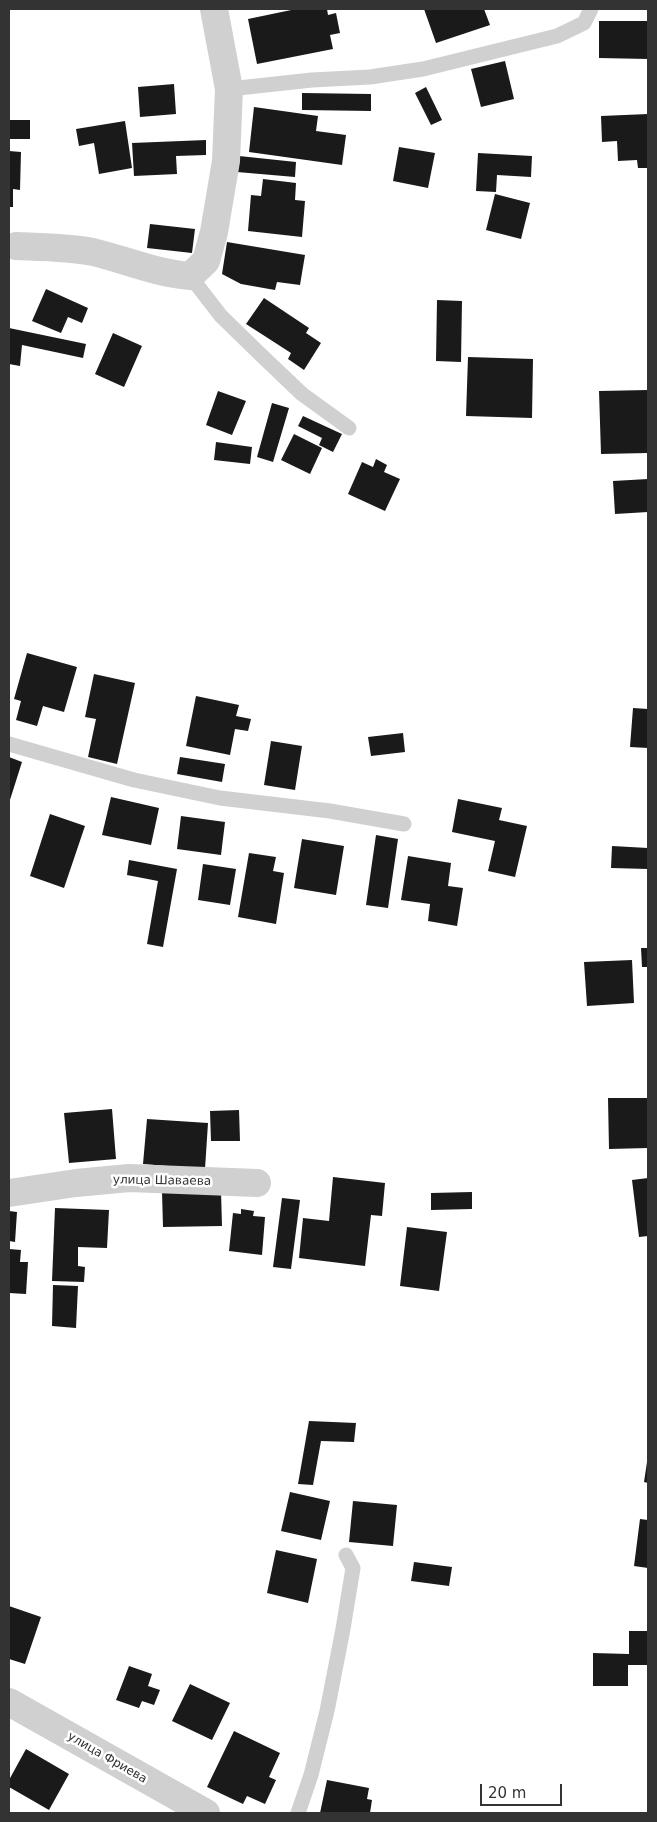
<!DOCTYPE html>
<html>
<head>
<meta charset="utf-8">
<style>
	body { margin:0 }
	#map { position:relative; width:657px; height:1822px; overflow:hidden; background:#fff; font-family:"DejaVu Sans",sans-serif }
	canvas { display:block }
	.frame { position:absolute; inset:0; border:10px solid #333; pointer-events:none }
	.scale { position:absolute; left:480px; top:1784px; width:82px; height:22px; box-sizing:border-box; border:2px solid #333; border-top:0; padding-left:6px; font-size:15px; line-height:18px; white-space:nowrap; color:#333; -webkit-text-stroke:4px #fff; paint-order:stroke }
</style>
</head>
<body>
<div id="map">
<canvas width="657" height="1822"></canvas>
<div class="frame"></div>
<div class="scale">20 m</div>
</div>
<script>
const context = document.querySelector('canvas').getContext('2d');
context.lineJoin = 'round';
function paint(path, color) { context.fillStyle = color; context.fill(path, 'evenodd'); }
function strokePath(path, color, width, dash) { context.strokeStyle = color; context.lineWidth = width; context.lineCap = dash ? 'butt' : 'round'; context.setLineDash(dash || []); context.stroke(path); }
function label(font, color, halo, rows, align = 'center') {
  context.font = font + ' "DejaVu Sans",sans-serif'; context.lineWidth = 5; context.setLineDash([]); context.textBaseline = 'middle'; context.strokeStyle = halo; context.fillStyle = color; for (const [text, x, y, turn = 0] of rows) {
    context.save(); context.translate(x, y); context.rotate((+turn || 0) * Math.PI / 180); context.textAlign = isNaN(turn) ? turn : align; if (halo) context.strokeText(text, 0, 0); context.fillText(text, 0, 0); context.restore();
  }
}
const building = new Path2D(`
	M296,9H327L328,15L336,13L340,33L330,35L333,49L257,64L248,19Z
	M424,9H484L490,25L436,43Z
	M599,21H648V59L599,58Z
	M505,61L514,99L481,107L471,69Z
	M174,84L176,114L140,117L138,87Z
	M426,87L442,120L431,125L415,93Z
	M302,93L371,94V111L302,110Z
	M254,107L318,116L316,131L346,135L342,165L249,152Z
	M648,114V168H638L637,160L618,161L617,141L602,142L601,116Z
	M9,120H30V139H9Z
	M125,121L132,168L99,174L94,143L79,146L76,129Z
	M206,140V155L176,156L177,174L134,176L132,143Z
	M399,147L435,153L428,188L393,181Z
	M9,151L21,152L20,190L13,189V207H9Z
	M478,153L532,156L531,177L497,175L496,192L476,191Z
	M239,156L296,162L295,177L237,172Z
	M263,179L296,183L295,200L305,201L302,237L248,231L251,195L261,196Z
	M495,194L530,203L521,239L486,230Z
	M150,224L195,229L192,253L147,248Z
	M227,242L305,255L300,285L277,282L275,290L241,284L222,274Z
	M46,289L88,308L82,323L68,317L61,333L32,321Z
	M264,298L309,328L306,333L321,343L304,370L288,359L291,353L246,324Z
	M437,300L462,301L461,362L436,361Z
	M9,328L86,344L83,358L22,345L20,366L9,364Z
	M113,333L142,346L124,387L95,374Z
	M468,357L533,359L532,418L466,416Z
	M648,390V453L601,454L599,391Z
	M218,391L246,401L232,435L206,425Z
	M272,403L289,408L273,462L257,457Z
	M303,416L342,434L333,452L319,445L322,438L298,426Z
	M294,434L322,448L310,474L281,460Z
	M216,442L252,447L250,464L214,460Z
	M376,459L387,465L384,472L400,479L385,511L348,494L362,462L373,467Z
	M648,479V512L615,514L613,481Z
	M27,653L77,667L64,712L43,706L37,726L16,720L21,701L14,699Z
	M94,674L135,683L117,764L88,757L96,719L85,717Z
	M196,696L239,705L236,716L251,719L248,731L235,729L230,755L186,746Z
	M633,708L648,709V748L630,747Z
	M403,733L405,752L371,756L368,737Z
	M271,741L302,746L295,790L264,785Z
	M9,757L22,762L9,803Z
	M180,757L225,764L222,782L177,774Z
	M111,797L159,808L151,845L102,835Z
	M458,799L502,808L499,820L527,826L515,877L488,871L495,841L452,832Z
	M50,814L85,826L64,888L30,876Z
	M181,816L225,822L221,855L177,849Z
	M376,835L398,839L388,908L366,905Z
	M302,839L344,846L336,895L294,888Z
	M612,846L648,848V869L611,868Z
	M249,853L276,857L273,871L284,873L276,924L238,917Z
	M408,856L451,863L448,886L463,888L457,926L428,921L430,904L401,900Z
	M129,860L177,869L163,947L147,944L158,881L127,875Z
	M203,864L236,869L230,905L198,900Z
	M641,948H648V967H642Z
	M632,960L634,1003L587,1006L584,962Z
	M608,1098H648V1148L609,1149Z
	M112,1109L116,1159L69,1163L64,1113Z
	M239,1110L240,1141H211L210,1111Z
	M147,1119L208,1123L205,1169L143,1164Z
	M333,1177L385,1183L382,1216L371,1215L365,1266L299,1258L303,1218L329,1221Z
	M648,1178V1236L639,1237L632,1180Z
	M221,1191L222,1226L163,1227L162,1192Z
	M472,1192V1209L431,1210V1193Z
	M282,1198L300,1200L291,1269L273,1267Z
	M55,1208L109,1210L107,1248L78,1247V1266L85,1267L84,1282L52,1281Z
	M241,1209L254,1211L253,1216L265,1217L262,1255L229,1251L233,1213L241,1214Z
	M9,1211L17,1212L15,1242L9,1241Z
	M407,1227L447,1232L439,1291L400,1286Z
	M9,1249L21,1250L20,1262H28L26,1294L9,1293Z
	M53,1285L78,1286L76,1328L52,1326Z
	M309,1421L356,1423L354,1442L321,1441L313,1485L298,1484Z
	M647,1462H648V1483L644,1482Z
	M290,1492L330,1501L321,1540L281,1531Z
	M353,1501L397,1505L393,1546L349,1542Z
	M640,1519L648,1520V1568L634,1566Z
	M276,1550L317,1559L308,1603L267,1593Z
	M414,1562L452,1567L449,1586L411,1581Z
	M9,1606L41,1617L25,1664L9,1659Z
	M629,1631H648V1665H628V1686H593V1653L629,1654Z
	M129,1666L152,1674L148,1686L160,1690L154,1705L142,1701L139,1708L116,1700Z
	M190,1684L230,1703L212,1740L172,1721Z
	M234,1731L280,1753L269,1777L276,1780L265,1804L247,1796L243,1804L207,1787Z
	M26,1749L69,1774L49,1810L9,1787V1780Z
	M327,1780L369,1788L367,1799L372,1800L370,1813H320Z`);
const service = new Path2D(`
	M229,89L312,80L370,77L423,69L557,36L584,23L591,9
	M190,276L221,316L260,354L302,394L349,428
	M9,744L134,780L220,798L330,811L404,824
	M298,1813L311,1775L327,1711L343,1629L353,1568L346,1555`);
const minor = new Path2D(`
	M16,246C41,247 68,247 93,252C126,260 155,273 190,276L206,261L214,232L226,161L229,89L214,9
	M9,1193L76,1183L129,1178L257,1183
	M9,1702L206,1813`);
const streetNames = [
	["улица Шаваева",162,1181,1],
	["улица Фриева",107,1758,30]
];
paint(building, '#1a1a1a');
strokePath(service, '#d0d0d0', 15);
strokePath(minor, '#d0d0d0', 28);
label('12px', '#333', '#fff', streetNames);
</script>
</body>
</html>
